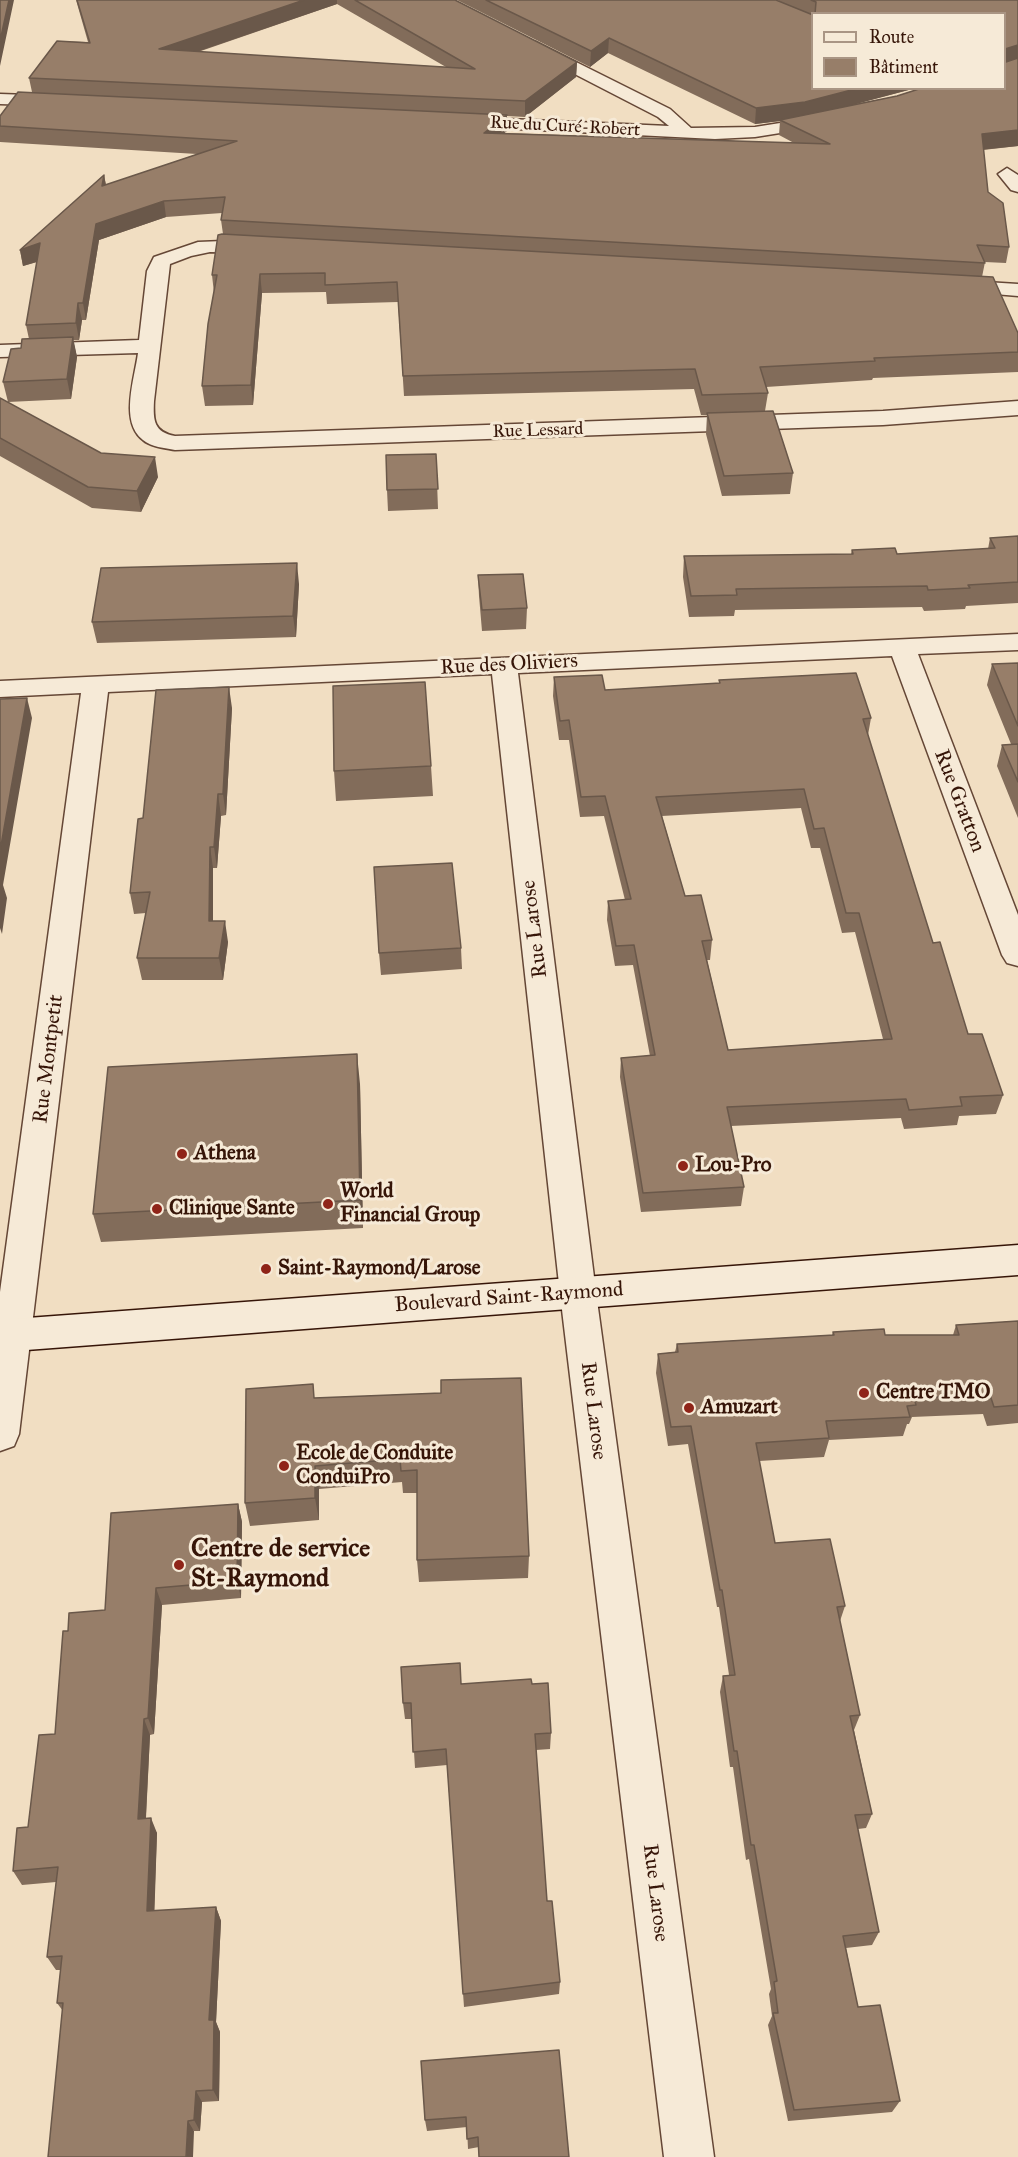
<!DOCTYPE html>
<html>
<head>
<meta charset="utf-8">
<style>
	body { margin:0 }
	#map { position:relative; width:1018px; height:2157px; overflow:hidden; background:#f1dec2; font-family:"IM FELL Great Primer",serif }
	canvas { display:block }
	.legend { position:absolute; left:811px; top:12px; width:195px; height:78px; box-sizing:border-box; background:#f6ead7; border:2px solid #a99584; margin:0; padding:8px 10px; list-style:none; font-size:18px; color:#361508 }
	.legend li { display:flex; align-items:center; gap:12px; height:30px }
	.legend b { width:30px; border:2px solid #a99584 }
</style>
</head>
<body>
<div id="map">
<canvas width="1018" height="2157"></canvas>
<ul class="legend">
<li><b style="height:8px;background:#f6ead7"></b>Route</li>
<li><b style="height:16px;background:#977e69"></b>Bâtiment</li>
</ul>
</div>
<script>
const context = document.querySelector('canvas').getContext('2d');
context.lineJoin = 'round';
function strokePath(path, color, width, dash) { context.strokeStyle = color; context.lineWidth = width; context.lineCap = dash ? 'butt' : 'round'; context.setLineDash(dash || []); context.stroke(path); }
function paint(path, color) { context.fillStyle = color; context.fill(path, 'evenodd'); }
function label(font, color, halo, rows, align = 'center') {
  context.font = font + ' "IM FELL Great Primer",serif'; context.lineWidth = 6; context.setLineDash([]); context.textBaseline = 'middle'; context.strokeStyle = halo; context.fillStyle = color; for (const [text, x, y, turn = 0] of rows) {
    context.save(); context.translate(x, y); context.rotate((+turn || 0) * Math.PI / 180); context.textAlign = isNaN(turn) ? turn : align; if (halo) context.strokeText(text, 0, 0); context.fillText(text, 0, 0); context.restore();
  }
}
const street = new Path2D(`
	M536,42L670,109L691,128L755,127L824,116L833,121L824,126L755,137L715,139L457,126L454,122L457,118L463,117L669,126L658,117L530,51L528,47L530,43Z
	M0,94L58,96L67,101L58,106L0,104Z
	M1007,168L1018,175V192L1011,190L998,174Z
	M248,240L269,243L272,247L269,251L262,253L210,252L191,256L170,264L154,401C153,421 154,432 175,436L883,411L1018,401V415L883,425L175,450C165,448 151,447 143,440C119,422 135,377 138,353L0,357V345L139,340L147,271L154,257L198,242Z
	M954,280L1018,284V296L947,290L944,286L947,282Z
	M1018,634V650L918,654L1018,915V966L1007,963L1002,955L892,656L518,673L596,1293L714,2157H664L560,1293L492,674L108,692L19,1434L14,1446L0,1451V1292L81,693L0,697V681Z`);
const secondary = new Path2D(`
	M1018,1245V1275L0,1352V1320Z`);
const wall = new Path2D(`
	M76,0H455L577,62L576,77L525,117L507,116V131L504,133L794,143L779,135L780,121L755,124L608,53L590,67L457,0H776L787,5L777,0H1018V146L983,150L988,192L1003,203L1009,247L1006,263L985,262L982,277H993L1018,333V372L873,378L872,380L766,387L768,393L765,411H773L793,473L790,494L722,496L706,434L707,415H701L694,389L404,396L398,302L327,304L326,292L262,293L253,405L205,406L202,386L208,324L214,293L212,275L218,235L223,234L221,220L222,213L166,217L99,240L86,320H82L79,340H73L77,357L71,399L8,402L3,382L11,349L21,348L22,339H29L26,325L37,262L23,266L20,250L104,175L106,185L197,154L0,142V116L18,92H32L29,78L57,41L88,42ZM337,4L446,67L198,52ZM813,14H1005V88H922L897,96L855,104L916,88H813Z
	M0,398L101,453L158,477L141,512L92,508L0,456Z
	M436,454L438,509L388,511L387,490Z
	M1018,536V603L966,606L965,609L924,611L922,607L735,610L734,616L689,617L683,577L684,556L851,554L852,550L897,554L988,549L990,538Z
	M478,575L527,608L526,629L482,631L479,596Z
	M299,584L296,637L97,643L92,622Z
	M1018,663V818L997,766L1002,745L1011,744L987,685L992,664Z
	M554,677L605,690L719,683V680L871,718L868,735L933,943L968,1034L1003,1095L996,1114L959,1116L957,1125L904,1129L901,1118L731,1126L744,1187L741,1206L641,1212L620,1077L621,1058L650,1056L633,965L615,966L607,920L608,901L625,900L604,816L580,817L569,740H559L553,696ZM801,808L811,848H820L842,933L855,932L883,1039L728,1050L707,960H710L712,940L685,896L662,816Z
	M232,708L226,815L221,816L217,868H213V921L228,942L223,980H142L137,958L146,913L134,914L130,893L143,818Z
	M431,766L433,796L336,801L334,771Z
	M461,948L462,969L381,975L379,953Z
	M360,1084L363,1228L101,1242L93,1214Z
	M1018,1321V1423L987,1426L983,1414L912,1417L909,1424H907L903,1436L829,1440L824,1457L759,1461L775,1543L845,1606L840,1621L860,1715L854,1730L872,1814L866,1828L858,1829L879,1932L872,1945L846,1948L858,2007L900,2101L892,2112L788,2121L768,2025L772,2016L769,1994L771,1989L749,1859L746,1860L733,1767H730L720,1692L723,1676L729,1675L719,1607H717L688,1444L668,1446L656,1373L658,1354L675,1352L677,1344L832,1335L833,1332L885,1335H953L956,1325Z
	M441,1393L529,1556L528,1578L419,1582L417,1560V1493H403L402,1482L319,1489V1520L250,1526L245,1503L315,1398Z
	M238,1504L242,1522L241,1598L162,1605L154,1734L150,1735L146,1818L157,1833L154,1911L216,1907L221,1921L216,2022L220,2032L219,2101L202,2102L200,2131H194L63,2011L57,2003L61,1970H56L47,1957L56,1882L22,1885L13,1871L28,1827L55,1734L68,1631L105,1610Z
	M461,1684H532L551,1733L550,1749L536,1750L547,1901L560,1982L559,1994L464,2007L447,1765L415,1768L412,1719H405L403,1703Z
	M421,2061L569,2157L479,2147L468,2149L467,2127L427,2131L425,2120Z`);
const shadedWall = new Path2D(`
	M9,0H14L0,66V41Z
	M304,0H337V4L161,64L159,49Z
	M609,38L608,53L590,67L591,51Z
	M1018,45V60L1005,63V49Z
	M577,62L576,77L525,117V101Z
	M859,88H916L804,118L780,120V121L755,124L756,108Z
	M507,115V131L484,149V133Z
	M1018,130V146L979,150L982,134Z
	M104,175L107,191L102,186Z
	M164,201L166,217L99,240L86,320L83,303L96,224Z
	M40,243L43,260L23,266L20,250Z
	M260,274L262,293L253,405L251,385Z
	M78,303L82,320L79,340L76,323Z
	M73,337L77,357L71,399L67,379Z
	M155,457L158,477L141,512L137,491Z
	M297,563L299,584L296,637L293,616Z
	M229,687L232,708L226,815L223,794Z
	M27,698L32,718L3,885L7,898L2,934L0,928V851Z
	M218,794L221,816L217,868L214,847Z
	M210,847L213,868V942L209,921Z
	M225,921L228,942L223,980L219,958Z
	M357,1054L360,1084L363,1228L360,1200Z
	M315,1466L319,1489V1520L315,1498Z
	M238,1504L242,1522L241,1598L237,1581Z
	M156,1588L162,1605L154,1734L148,1718Z
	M144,1719L150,1735L145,1833L138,1819Z
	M151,1818L157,1833L154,1925L147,1911Z
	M216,1907L221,1921L216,2022L220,2032L219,2101L213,2090L209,2020Z
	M196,2091L202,2102L200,2131L194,2120Z
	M188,2121L194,2131L193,2157H186Z`);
const building = new Path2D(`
	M0,0H9L0,41Z
	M77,0H304L159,49L475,69L355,0H455L577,62L525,101L29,78L57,41L90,43Z
	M486,0H776L813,15V88H859L805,102L756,108L609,38L591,51Z
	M811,0H1018V45L1005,49L1006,62L1018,58V130L982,134L988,192L1003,203L1009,247L977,245L985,263L221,220L225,197L164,201L96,224L83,303H78L76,323L26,325L40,243L20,250L104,175L102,186L237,141L0,126V116L18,92L507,115L484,133L830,144L780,120L897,96L922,88H1005V14H815L816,2Z
	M222,234L993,277L1018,333V352L874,358L875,361L760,367L768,393L702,395L695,369L403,376L397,282L325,285V273L260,274L251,385L202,386L208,324L217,275H212L218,235Z
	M73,337L67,379L3,382L11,349L21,348L22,339Z
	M0,398L101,453L155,457L137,491L88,487L0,438Z
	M773,411L793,473L724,476L707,413Z
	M436,454L438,489L387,490L386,455Z
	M1018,536V582L968,585L970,588L928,590L927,586L736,589L737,595L691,596L684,556L853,554L852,550L895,548L897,554L995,548L990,538Z
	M297,563L293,616L92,622L101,568Z
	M523,574L527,608L482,610L478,575Z
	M1018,663V726L992,664Z
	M856,673L871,718L863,719L933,943L940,942L968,1034H982L1003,1095L960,1097L962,1106L909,1110L906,1099L727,1107L744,1187L643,1193L621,1058L655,1055L634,945L616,946L608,901L631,899L605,796L581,797L569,720L560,721L554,677L602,675L605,690L720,683L719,680ZM804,789L814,829L824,828L846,913H859L892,1039L728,1050L702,941L712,940L701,895L685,896L656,797Z
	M425,682L431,766L334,771L333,686Z
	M229,687L223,794H218L214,847H210L209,921H225L219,958H137L150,892L130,893L138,819L143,818L156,690Z
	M27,698L0,851V699Z
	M1018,744V782L1002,745Z
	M452,863L461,948L379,953L374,867Z
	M357,1054L360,1200L93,1214L108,1067Z
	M1018,1321V1405L994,1407L990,1395L914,1398L916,1405L907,1406L910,1417L826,1421L829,1438L756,1443L775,1543L830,1539L845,1606L837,1607L860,1715L850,1716L872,1814L855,1815L879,1932L843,1936L858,2007L880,2005L900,2101L794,2110L773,2013H778L774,1982L777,1981L754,1845H751L737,1751H734L723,1676L735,1675L722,1590H720L691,1426L671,1427L658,1354L678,1352L677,1344L834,1335L833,1332L884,1329L885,1335H959L956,1325Z
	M521,1378L529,1556L417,1560V1470L401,1471L400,1459L315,1466V1498L245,1503L246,1389L313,1384L314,1398L441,1393V1380Z
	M238,1504L237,1581L156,1588L148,1718L144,1719L138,1819L151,1818L147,1911L216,1907L209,2020H214L213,2090L196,2091L194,2120L188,2121L186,2157H48L63,2003H57L62,1956L47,1957L58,1867L13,1871L17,1828L28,1827L39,1735L55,1734L63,1631H68L69,1613L105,1610L111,1513Z
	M460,1663L461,1684L531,1679L532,1684L548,1683L551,1733L535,1734L547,1901H552L560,1982L463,1994L446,1749L413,1752L411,1703H403L401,1667Z
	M559,2050L569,2157H479L478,2137L467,2139L466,2117L425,2120L421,2061Z`);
const markers = [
	[182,1154,6,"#8f2418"],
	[683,1166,6,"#8f2418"],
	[328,1204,6,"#8f2418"],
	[157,1209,6,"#8f2418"],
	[266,1269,6,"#8f2418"],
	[864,1393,6,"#8f2418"],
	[689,1408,6,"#8f2418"],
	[284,1466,6,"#8f2418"],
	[179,1565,6,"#8f2418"]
];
const farStreetnames = [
	["Rue du Curé-Robert",565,127,3],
	["Rue Lessard",538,431,-2]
];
const streetNames = [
	["Rue des Oliviers",509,665,-3],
	["Rue Gratton",959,801,69],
	["Rue Larose",535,929,-97],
	["Rue Montpetit",49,1059,-83],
	["Boulevard Saint-Raymond",509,1298,-4],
	["Rue Larose",593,1411,83],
	["Rue Larose",655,1893,83]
];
const poiNames = [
	["Athena",194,1154],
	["Lou-Pro",695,1166],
	["World",340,1192],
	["Financial Group",340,1216],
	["Clinique Sante",169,1209],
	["Saint-Raymond/Larose",278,1269],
	["Centre TMO",876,1393],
	["Amuzart",701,1408],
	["Ecole de Conduite",296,1454],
	["ConduiPro",296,1478]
];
const nearPoinames = [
	["Centre de service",191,1550],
	["St-Raymond",191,1580]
];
strokePath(street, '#654736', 3);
strokePath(secondary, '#361508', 3);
paint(street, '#f6ead7');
paint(secondary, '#f6ead7');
paint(wall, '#826c5a');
paint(shadedWall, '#6a584a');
paint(building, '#977e69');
strokePath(building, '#6a584a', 1.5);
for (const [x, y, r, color] of markers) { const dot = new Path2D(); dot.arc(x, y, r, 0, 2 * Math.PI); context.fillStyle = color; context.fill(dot); strokePath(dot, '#f6ead7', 2); }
label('18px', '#361508', '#f6ead7', farStreetnames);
label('21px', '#361508', '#f6ead7', streetNames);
label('bold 21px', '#361508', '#f6ead7', poiNames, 'left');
label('bold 26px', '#361508', '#f6ead7', nearPoinames, 'left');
</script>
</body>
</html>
